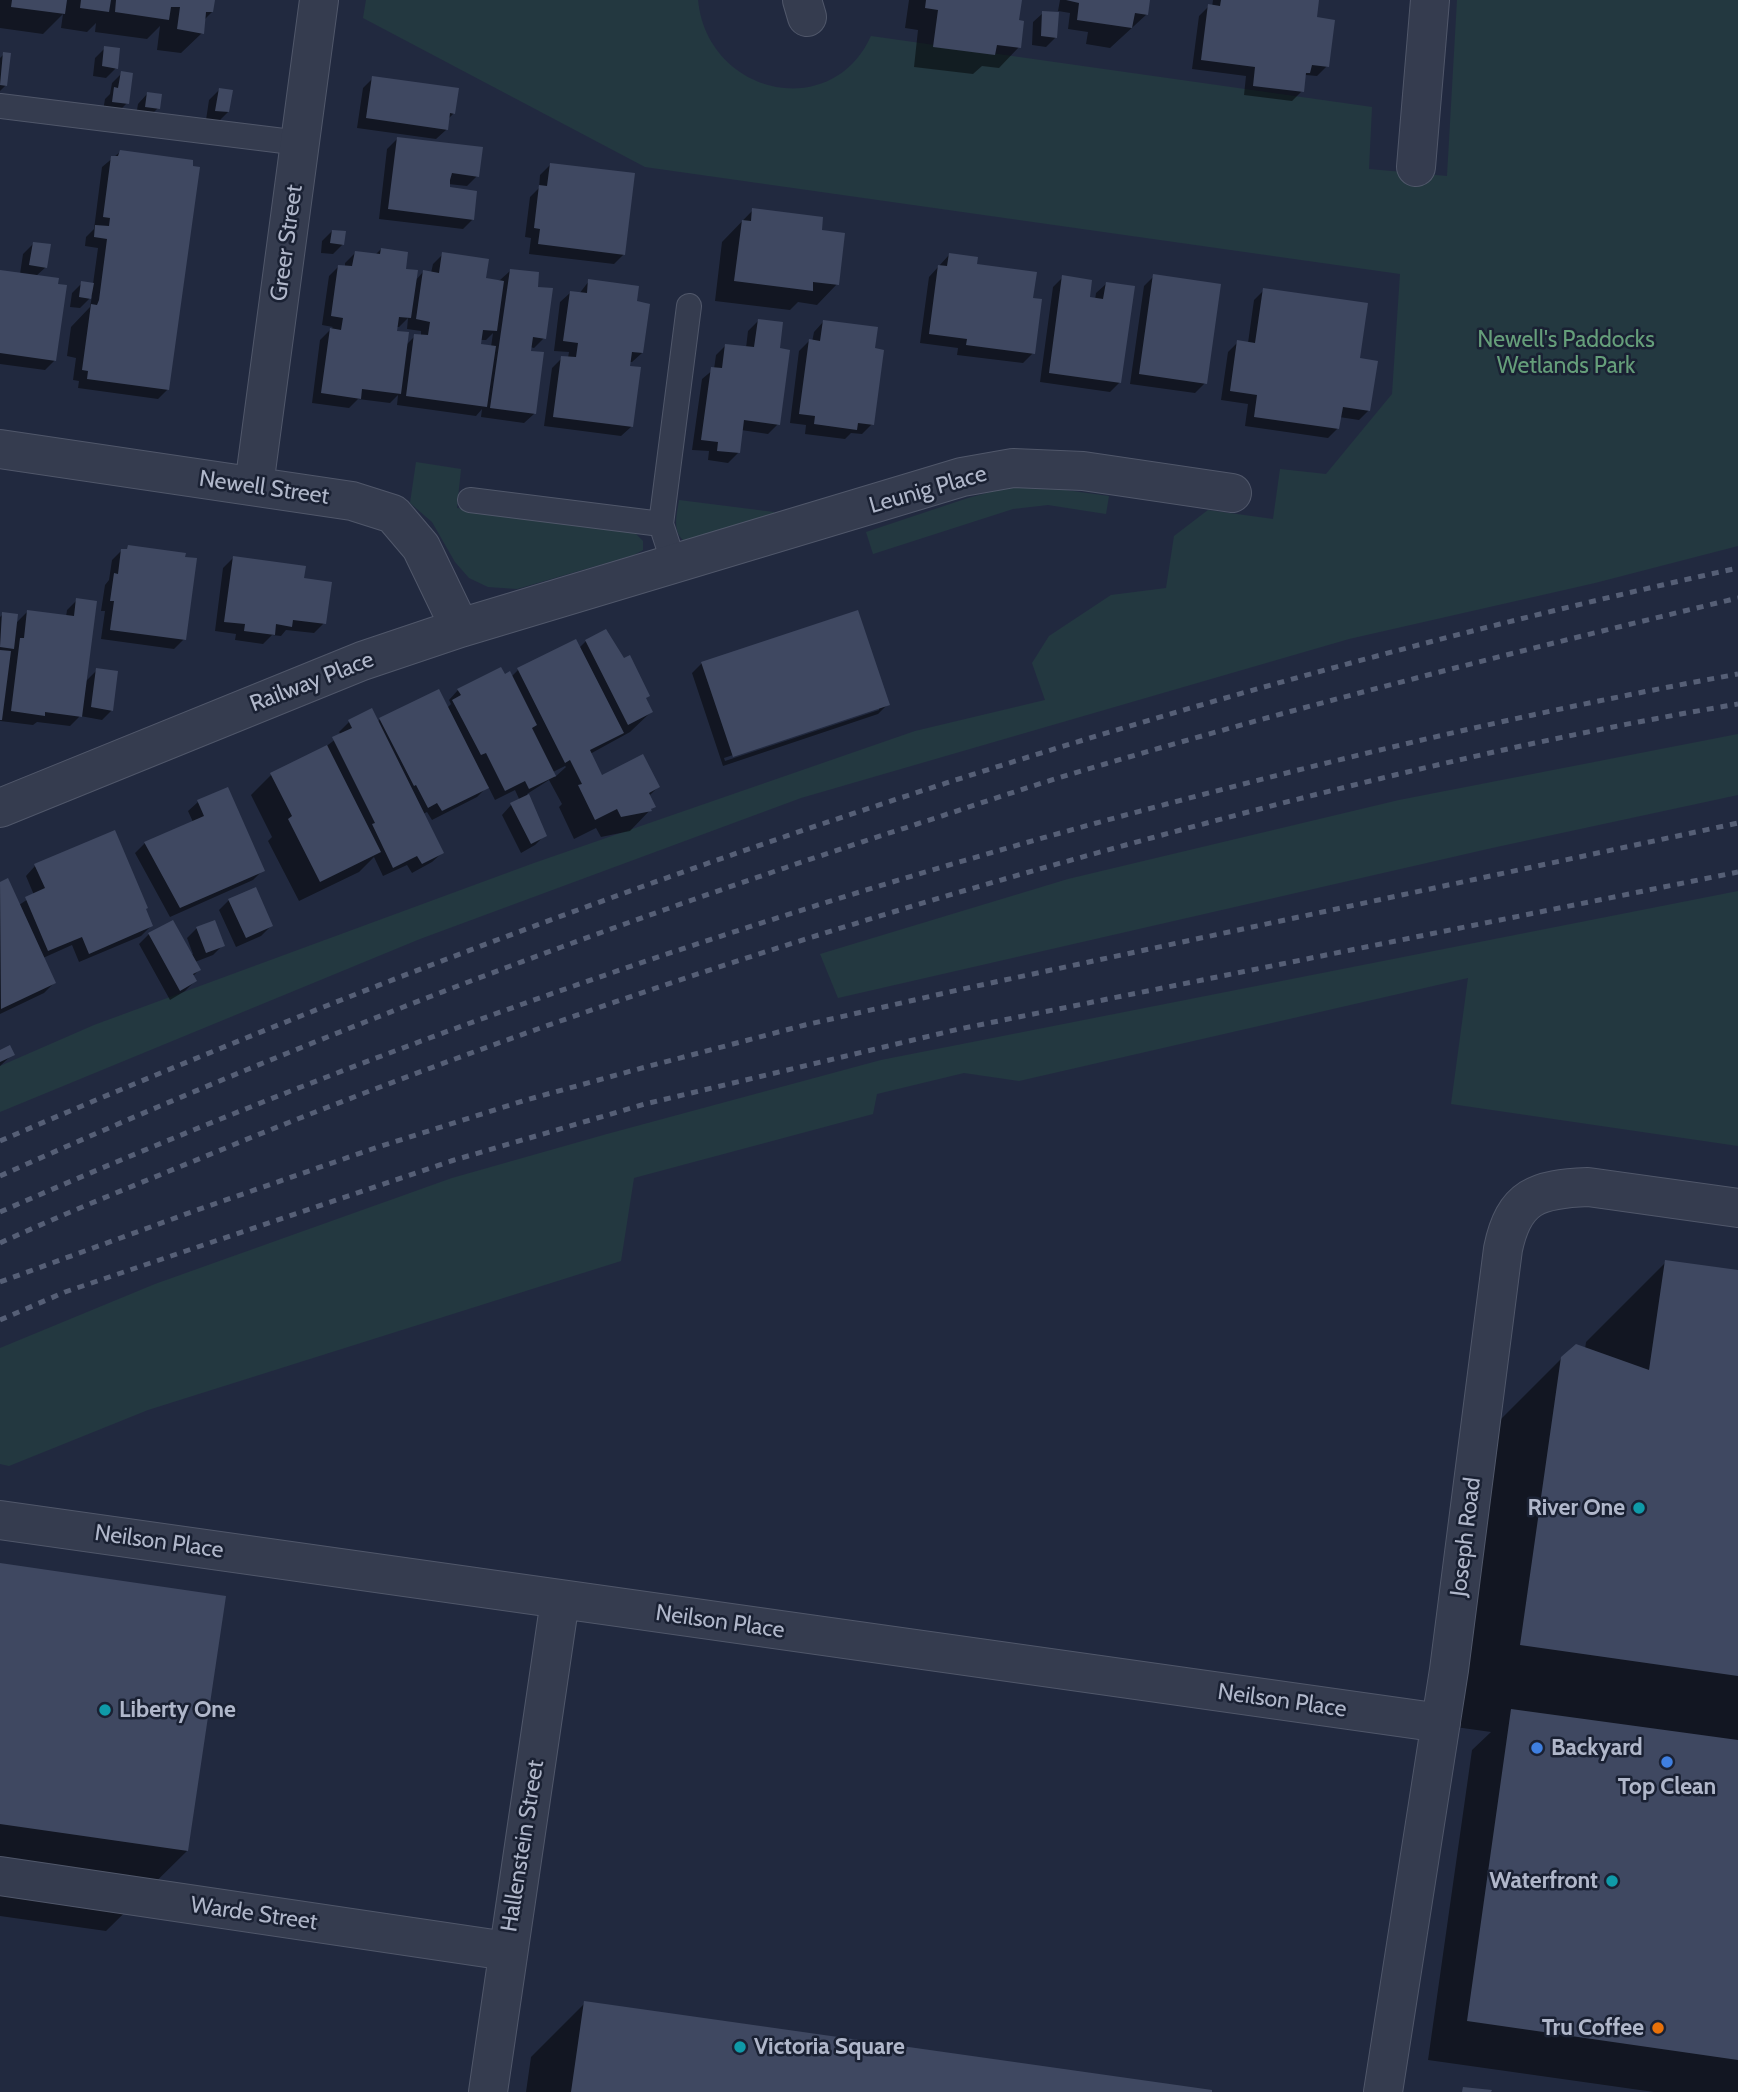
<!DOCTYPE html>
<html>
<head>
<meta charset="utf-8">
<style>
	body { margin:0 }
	canvas { display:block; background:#21293f }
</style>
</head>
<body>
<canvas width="1738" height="2092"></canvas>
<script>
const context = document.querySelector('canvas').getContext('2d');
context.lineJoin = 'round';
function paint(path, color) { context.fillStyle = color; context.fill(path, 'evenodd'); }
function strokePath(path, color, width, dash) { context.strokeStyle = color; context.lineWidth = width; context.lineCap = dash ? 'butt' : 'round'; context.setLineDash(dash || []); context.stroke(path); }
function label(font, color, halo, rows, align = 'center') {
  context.font = font + ' Cabin,sans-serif'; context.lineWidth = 5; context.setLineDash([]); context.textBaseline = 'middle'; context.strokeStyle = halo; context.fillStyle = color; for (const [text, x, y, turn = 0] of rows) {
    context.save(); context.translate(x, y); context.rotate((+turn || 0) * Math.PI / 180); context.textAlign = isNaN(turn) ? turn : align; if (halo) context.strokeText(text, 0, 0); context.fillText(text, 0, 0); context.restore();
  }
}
const green = new Path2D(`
	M366,0H698C707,94 831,124 871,36L1372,107L1369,169L1447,176L1457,0H1738V546L1595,583L1349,639L801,798L420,939L0,1112V1066L94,1025L534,863L915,731L1045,700L1032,663L1049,636L1111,595L1166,588L1174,536L1208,510L1273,519L1280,469L1326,474L1392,394L1400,274L645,167L363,18Z
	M416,462L461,469L457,508L630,532L636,534L643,541V550L634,555L517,589L488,587L469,578L455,562L432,522L410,503Z
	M1013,486L1051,488L1109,496L1106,514L1048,505L1013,509L873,554L866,532L968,498Z
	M679,500L774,512V518L691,540H683C672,530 677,514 679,500Z
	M1738,734V795L1492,848L838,998L820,954L1068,879L1399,800Z
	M1738,891V1146L1451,1104L1468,978L1019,1081L964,1073L877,1094L873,1114L634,1178L621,1261L148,1410L9,1466L0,1464V1348L155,1284L452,1178L607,1134L881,1060Z`);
const shadow = new Path2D(`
	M0,0H213L212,12L204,20L202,33L181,53L157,50L160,26L147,39L95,32L96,23L87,32L61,28L63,14L43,34L0,28Z
	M909,0H1009L1017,21L1019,47L999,68L982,66L973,74L914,67L918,30L905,28Z
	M1060,0H1149L1147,14L1110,48L1086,44L1088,32L1068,29L1070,13L1058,11Z
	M1213,0H1318L1316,19L1327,66L1317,76L1306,75L1304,77L1302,91L1292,101L1244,95L1246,76L1192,69L1199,16L1209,6L1212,7Z
	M1043,13L1056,37L1046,47L1032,45L1033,22Z
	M105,48L116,68L106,78L93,76L95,58Z
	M4,54L6,85L0,91V58Z
	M122,73L127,103L117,113L103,111L105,99L110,94L112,83Z
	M373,78L454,113L447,120L446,130L436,139L357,128L363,88Z
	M219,90L228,112L218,122L206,120L209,100Z
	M147,94L158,108L148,118L136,116L138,104Z
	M397,139L477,176L467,186L448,184V189L473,219L463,229L379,219L387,149Z
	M120,152L168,389L158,399L78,388L79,381L73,380L76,358L67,356L71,327L90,307L92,296L80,308L70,307L72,293L82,283L93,284L98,248L85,246L86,237L94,229L102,167Z
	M550,165L624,254L614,264L529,254L531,238L525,237L530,197L539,188L540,175Z
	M753,210L820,231L837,284L817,305L798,302L790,310L715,301L722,242Z
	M332,231L343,244L333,254L321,253L322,241Z
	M33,244L46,267L36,276L55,360L45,370L0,364V272L20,274L23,254Z
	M381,249L415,281L423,272L431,273L433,264L443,254L485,280H500L510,271L536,288L544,338L534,348L530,347L534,414L524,423L481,417L482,409L476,416L397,405L398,395L390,403L358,399L349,408L312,403L320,340L333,327L322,325L329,276L339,266L345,267V263L355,253L375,255ZM408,318L407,329L421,331V336H415L406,345L395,332V327H399ZM493,333L491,347L479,345L480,340H486Z
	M949,255L975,265L1031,300L1033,353L1023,363L957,355L958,348L920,343L929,277Z
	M1154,276L1205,383L1195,393L1130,384L1144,286Z
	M1063,277L1088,299L1095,300L1096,293L1106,284L1120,382L1110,392L1040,382L1053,287Z
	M589,281L635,303L642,353L632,362H629L631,427L621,436L544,426L552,368L562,358H568L569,352L554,351L560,302L570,293L579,294Z
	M1264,290L1358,360L1369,410L1359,420L1339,417L1338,428L1328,438L1245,426L1248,404L1221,400L1228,352L1238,342L1248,343L1254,300Z
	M758,321L778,350V424L768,434L741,430L738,453L728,463L708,460L709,451L692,450L702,379L714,369L716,355L726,345L746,348L748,331Z
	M823,322L872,424L862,434L851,433L845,439L805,434L806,425L790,423L799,351L809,341L812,342L814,332Z
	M129,547L184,639L174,649L101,639L105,611H101L105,585L109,580L112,560L122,550L125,551Z
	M233,558L302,579L324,623L314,633L286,630L281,636L272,635L263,644L235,640L236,634L215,631L223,568Z
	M77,600L84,683L97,670L112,710L102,720L80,716L70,726L37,722L33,725L0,721V617L3,614L15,624L28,611L66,617L67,610Z
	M586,641L645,699L651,712L630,732L590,754L601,777L658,787L649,796L654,806L630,831L601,837L596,828L574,839L559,807L562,804L549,780L527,794L545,835L535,845L521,853L502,815L511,805L520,801L515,790L495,800L488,786L477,797L432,820L427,812L423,814L442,853L432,862L412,873L407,865L383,876L374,857L359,872L299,901L268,841L272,837L251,795L271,775L324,748L341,735L339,732L349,722L371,710L377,723L380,719L447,708L451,704L449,700L458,690L504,676L511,677L518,670L579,648ZM565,766L566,767L555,777L553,772Z
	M702,663L888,704L878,714L723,766L692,673ZM879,707V710L725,761L724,758Z
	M198,802L263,870L253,880L170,917L135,853L145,843L193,822L188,811Z
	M35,866L144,909L151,926L141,936L79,962L72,945L43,958L54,983L44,993L0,1014V884L7,880L19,905L34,895L26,876Z
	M229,900L271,926L261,936L236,947L219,910Z
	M197,928L223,945L213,955L195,962L199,970L192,977L195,981L185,991L170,1000L139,944L149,934L191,955L193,954L187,938Z
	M0,1052L13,1054L0,1066Z
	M1666,1262L1738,1272V2092H1654L1428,2060L1472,1750L1491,1732L1441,1725L1481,1439L1562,1358L1585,1349L1586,1342Z
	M0,1564L187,1851L106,1931L0,1916Z
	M585,2003L1211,2092H526L531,2057Z`);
const building = new Path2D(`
	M12,0H67L65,14L11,7Z
	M81,0H111L109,12L80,8Z
	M116,0H215L213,12H206L204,34L177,29L180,7H171L169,20L115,12Z
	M926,0H1022L1019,20L1024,21L1021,48L997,45L995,55L933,47L938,10L925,8Z
	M1066,0H1150L1148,15L1135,13L1132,28L1077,20L1079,3Z
	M1221,0H1319L1317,17L1335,20L1329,67L1312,65L1310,73H1306L1304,92L1253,86L1255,67L1201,60L1208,4L1220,6Z
	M1042,11L1059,12L1057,38L1041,36Z
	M104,46L120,48L118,69L102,66Z
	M3,52L11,53L7,86L0,85Z
	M121,71L133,73L129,104L112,102L114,87L118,88Z
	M372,76L459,88L455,114L450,113L448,130L366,118Z
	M219,88L233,90L229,112L215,111Z
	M147,92L162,94L160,109L145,107Z
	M397,137L483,147L479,177L452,173L450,180V187L477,191L474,220L388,209Z
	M120,150L193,160V166L200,167L169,390L87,379L88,371L82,370L91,304L97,305L99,300L107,239L94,237L95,225L109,226L110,218L103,217L111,156H118Z
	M550,163L635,173L625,255L538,244L540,229L534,228L539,185L547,186Z
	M752,208L823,217L822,230L845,233L839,285L813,282V291L734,281L742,220L751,221Z
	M332,230L346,231L344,245L330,243Z
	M33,242L51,244L47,268L29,265Z
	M381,248L408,252L406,269L418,270L411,318L399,317L397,331L409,332L401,394L362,389L361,399L321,393L330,328L341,330L343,318L331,316L338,265L352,266L355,251L380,254Z
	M442,252L489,259L486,278L504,281L497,331L483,330L481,344L496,346L487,407L406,396L414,334L428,335L430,322L416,319L423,270L439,273Z
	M949,253L978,257L977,264L1037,272L1033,298L1042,299L1035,354L966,345L967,339L929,334L938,265L947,266Z
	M510,269L539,272L538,287L553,288L546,339L533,337L531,351L544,352L536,414L490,408Z
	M0,270L59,278L58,284L67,285L56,361L0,353Z
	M1153,274L1221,284L1207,384L1139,374Z
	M1062,275L1092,280L1090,297L1103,299L1106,282L1135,286L1121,383L1049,373Z
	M588,279L639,286L637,301L650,304L643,353L632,352L630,366L641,367L633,427L553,417L561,356L576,357L578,343L563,341L570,291L587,293Z
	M81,281L94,283L91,299L79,297Z
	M1263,288L1368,303L1360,358L1378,361L1370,411L1343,407L1339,429L1254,417L1257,395L1230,391L1237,340L1255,343Z
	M758,319L783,322L780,348L790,350L780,425L744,420L740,453L717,451L718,442L701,440L711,367L722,368L725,344L754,347Z
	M823,320L878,327L875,348L884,350L874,425L858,423L857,430L814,424L815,416L799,414L809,339L820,341Z
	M128,545L186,553L185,557L197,558L186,640L110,630L114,601H110L114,573L118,574L121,549H127Z
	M233,556L306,566L304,578L332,582L326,624L293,620L292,627L276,624L275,635L244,631L245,624L224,622Z
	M76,598L97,601L82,717L45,712V716L11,711L20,638H24L27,610L74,616Z
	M858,610L890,705L733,757L701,662Z
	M2,612L18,614L14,649L0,647Z
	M606,629L624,658L630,655L650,696L646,698L653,712L628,725L585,640Z
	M576,639L624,733L590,750L602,775L643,754L660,787L649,793L656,807L651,809L652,811L621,817L617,809L595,820L578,785L582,784L570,760L565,763L517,668Z
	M0,650L11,651L2,720H0Z
	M501,667L505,674L510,671L537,725L532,728L556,776L529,789L525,781L505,791L486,753L481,755L452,700L461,695L457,689Z
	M96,668L118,671L113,711L91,707Z
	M439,689L489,788L442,811L437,803L428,808L416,785L414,786L379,718Z
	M372,708L444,853L422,864L417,856L393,868L372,824L375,823L332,737L352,728L348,720Z
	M327,745L381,852L320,882L288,819L292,816L270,773Z
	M228,787L265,871L180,908L144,842L204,816L197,800Z
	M529,794L547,836L531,844L510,803Z
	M115,830L148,908L146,909L153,926L89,954L82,937L48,951L25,897L45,888L34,864Z
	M8,878L56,983L1,1009L0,882Z
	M256,887L273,926L246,938L228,899Z
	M173,920L201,970L193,974L197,981L180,991L148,933Z
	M215,920L225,946L206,953L196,927Z
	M10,1045L15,1055L0,1062V1050Z
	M1665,1260L1738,1270V1676L1520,1645L1561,1357L1576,1344L1649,1370Z
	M0,1563L226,1596L188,1851L0,1824Z
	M1511,1709L1738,1740V2060L1467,2021Z
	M584,2001L1212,2090V2092H571Z
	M1463,2087L1492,2090L1491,2092H1462Z`);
const lane = new Path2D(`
	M0,106L300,143
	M470,500L661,524L674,564
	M661,524L689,306`);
const street = new Path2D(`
	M802,0L807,17
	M1416,167L1430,0
	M0,449L352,501L393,514L421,547L460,628
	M254,486L319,0
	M0,808L362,661L460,628L962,477L1013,468L1083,471L1232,493
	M0,1520L1441,1723
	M0,1876L507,1951
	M488,2092L560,1600
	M1383,2092L1449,1670L1503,1249C1514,1196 1537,1189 1588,1187L1738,1208`);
const rail = new Path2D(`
	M0,1141C560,899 1141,699 1738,568
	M0,1176C289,1046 585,933 886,834C959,811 1031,785 1105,764C1315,702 1526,649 1738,598
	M0,1212C398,1037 808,896 1228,788C1397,744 1567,705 1738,674
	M0,1243C81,1206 163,1174 245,1140C525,1027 813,931 1104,851C1313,793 1524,740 1738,704
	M0,1282L197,1210L375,1148L526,1100L642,1068L805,1025L958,990L1738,823
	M0,1320L65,1292L451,1161L645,1104L959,1029L1738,872`);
const markers = [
	[1639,1508,7,"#0f9aa8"],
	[105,1710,7,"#0f9aa8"],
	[1537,1748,7,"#3f7fe0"],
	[1667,1762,7,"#3f7fe0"],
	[1612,1881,7,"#0f9aa8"],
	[1658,2028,7,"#e8710a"],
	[740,2047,7,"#0f9aa8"]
];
const streetNames = [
	["Greer Street",287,243,-82],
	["Newell Street",264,488,8],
	["Leunig Place",928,490,-16],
	["Railway Place",312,682,-21],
	["Joseph Road",1466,1537,-83],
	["Neilson Place",159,1542,8],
	["Neilson Place",720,1622,8],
	["Neilson Place",1282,1701,8],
	["Hallenstein Street",523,1846,-81],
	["Warde Street",254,1914,8]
];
const parkNames = [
	["Newell's Paddocks",1566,340],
	["Wetlands Park",1566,366]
];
const poiNames = [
	["River One",1625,1508],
	["Liberty One",119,1710,"left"],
	["Backyard",1551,1748,"left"],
	["Top Clean",1667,1787,"center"],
	["Waterfront",1598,1881],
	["Tru Coffee",1644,2028],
	["Victoria Square",754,2047,"left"]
];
paint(green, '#233840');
paint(shadow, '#0007');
paint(building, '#3f4861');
strokePath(lane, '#50576a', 26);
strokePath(street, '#50576a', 40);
strokePath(lane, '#353c4f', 24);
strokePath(street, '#353c4f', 38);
strokePath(rail, '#565f76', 5, [7, 7]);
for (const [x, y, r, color] of markers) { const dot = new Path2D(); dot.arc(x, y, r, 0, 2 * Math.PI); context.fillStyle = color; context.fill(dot); strokePath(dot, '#1a2133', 2.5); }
label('23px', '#b0b7ca', '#1a2133', streetNames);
label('23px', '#659e7a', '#1a2133', parkNames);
label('bold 23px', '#b0b7ca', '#1a2133', poiNames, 'right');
</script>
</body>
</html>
